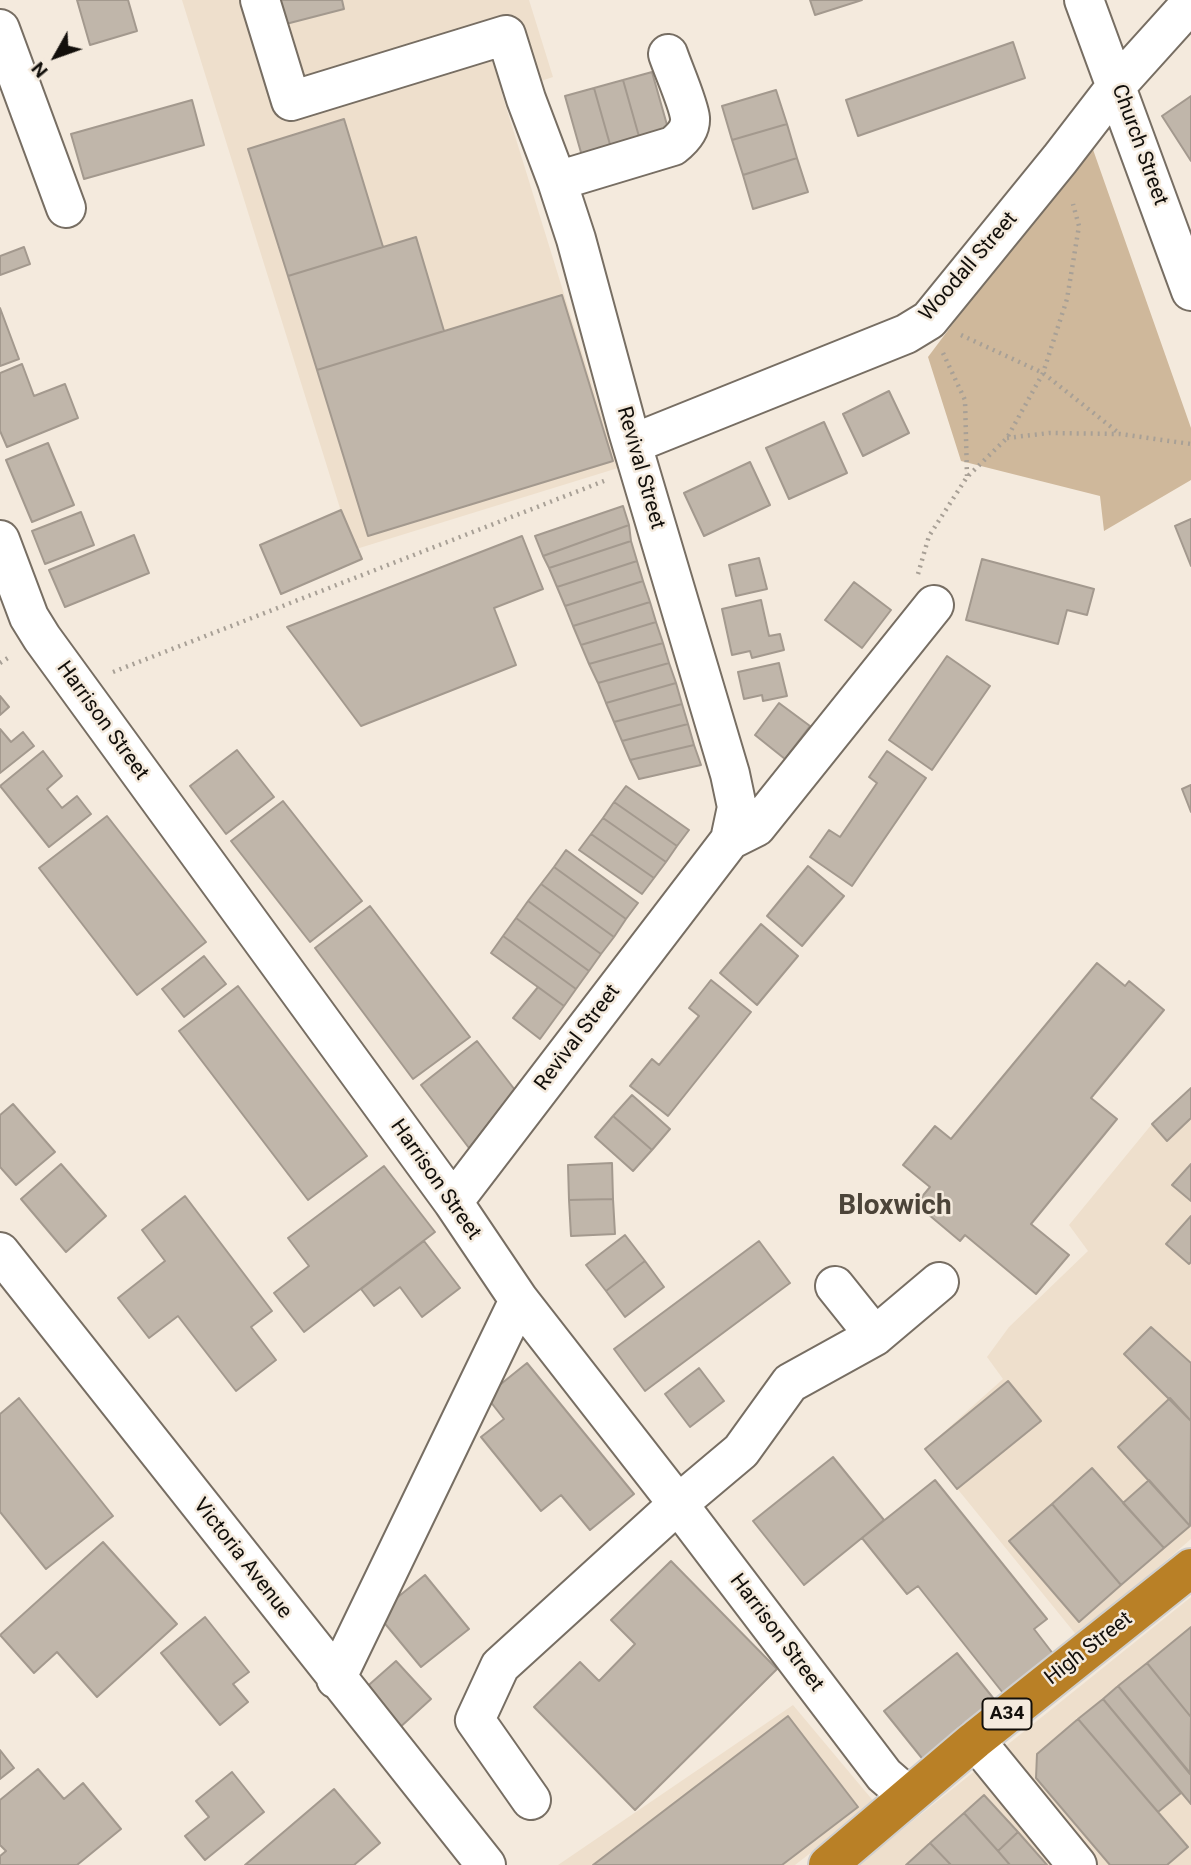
<!DOCTYPE html>
<html>
<head>
<meta charset="utf-8">
<style>
	body { margin:0 }
	#map { position:relative; width:1191px; height:1865px; overflow:hidden; background:#f4eadd; font-family:Roboto,sans-serif }
	canvas { display:block }
	.north { position:absolute; left:21px; top:21px; width:70px; height:70px; -webkit-text-stroke:5px #f4eadd; paint-order:stroke; rotate:230deg; font-size:19px; font-weight:700; line-height:28px; text-align:center; color:#120f0b }
	.north::after { content:''; display:block; margin:auto; width:24px; height:32px; background:#120f0b; clip-path:polygon(50% 0,100% 100%,50% 72%,0 100%) }
</style>
</head>
<body>
<div id="map">
<canvas width="1191" height="1865"></canvas>
<div class="north">N</div>
</div>
<script>
const context = document.querySelector('canvas').getContext('2d');
context.lineJoin = 'round';
function paint(path, color) { context.fillStyle = color; context.fill(path, 'evenodd'); }
function strokePath(path, color, width, dash) { context.strokeStyle = color; context.lineWidth = width; context.lineCap = dash ? 'butt' : 'round'; context.setLineDash(dash || []); context.stroke(path); }
function label(font, color, halo, rows, align = 'center') {
  context.font = font + ' Roboto,sans-serif'; context.lineWidth = 5; context.setLineDash([]); context.textBaseline = 'middle'; context.strokeStyle = halo; context.fillStyle = color; for (const [text, x, y, turn = 0] of rows) {
    context.save(); context.translate(x, y); context.rotate((+turn || 0) * Math.PI / 180); context.textAlign = isNaN(turn) ? turn : align; if (halo) context.strokeText(text, 0, 0); context.fillText(text, 0, 0); context.restore();
  }
}
const built = new Path2D(`
	M182,0H529L553,77L502,94L618,468L353,550Z
	M1191,1088V1539L1078,1637L925,1449L1003,1379L987,1357L1009,1327L1088,1251L1069,1225L1152,1124Z
	M1191,1597V1865H858Z
	M793,1705L875,1803L795,1865H558Z`);
const green = new Path2D(`
	M1090,141L1191,428V480L1104,531L1100,496L961,461L928,357Z`);
const building = new Path2D(`
	M77,0H128L137,31L90,45Z
	M275,0H342L344,9L282,25Z
	M810,0H862L815,15Z
	M1013,42L1025,78L858,136L846,100Z
	M652,72L669,132L640,140L623,80Z
	M623,80L640,140L611,148L594,88Z
	M594,88L611,148L582,156L565,96Z
	M776,90L787,124L732,140L722,106Z
	M1191,96V161L1162,116Z
	M192,100L204,145L84,179L71,134Z
	M344,119L383,247L288,276L248,149Z
	M787,124L797,158L743,175L732,140Z
	M797,158L808,192L753,209L743,175Z
	M416,237L444,331L317,370L288,276Z
	M24,247L30,264L0,275V256Z
	M562,295L613,461L368,536L317,370Z
	M0,308L19,359L0,366Z
	M22,364L34,396L65,384L78,418L7,447L0,431V373Z
	M889,391L909,433L863,456L843,414Z
	M824,422L847,473L789,499L766,448Z
	M48,443L74,505L32,522L6,460Z
	M750,462L770,505L704,536L684,493Z
	M623,506L629,525L543,556L535,536Z
	M341,510L362,559L281,594L260,545Z
	M81,512L94,545L45,564L32,531Z
	M1191,519V566L1175,526Z
	M629,525L631,541L549,568L543,556Z
	M134,535L149,573L65,607L49,570Z
	M522,536L543,589L494,608L516,665L361,726L287,627Z
	M631,541L637,561L557,587L549,568Z
	M759,558L767,589L736,596L729,565Z
	M982,559L1094,589L1087,615L1067,610L1058,644L966,620Z
	M637,561L643,581L565,606L557,587Z
	M643,581L650,602L573,626L565,606Z
	M854,582L891,610L862,648L825,620Z
	M761,600L769,636L780,634L784,650L752,658L750,651L732,655L722,609Z
	M650,602L656,622L581,645L573,626Z
	M656,622L663,643L589,664L581,645Z
	M663,643L669,663L598,683L589,664Z
	M947,656L990,686L932,770L889,740Z
	M669,663L676,683L606,703L598,683Z
	M779,663L787,696L763,701L762,695L744,699L738,672Z
	M676,683L682,704L614,722L606,703Z
	M0,696L9,707L0,715Z
	M779,703L810,726L785,759L755,735Z
	M682,704L688,724L622,741L614,722Z
	M688,724L694,745L630,760L622,741Z
	M0,729L11,742L23,732L34,746L0,773Z
	M694,745L701,765L639,779L630,760Z
	M237,750L274,797L226,834L190,786Z
	M43,751L62,776L47,789L62,808L77,796L91,814L49,847L0,786Z
	M887,751L926,778L852,886L810,857L829,830L840,837L877,783L869,777Z
	M1191,785V812L1182,789Z
	M626,786L689,830L677,846L614,802Z
	M283,801L362,901L310,942L231,841Z
	M614,802L677,846L666,862L603,818Z
	M107,816L206,942L137,995L39,868Z
	M603,818L666,862L654,878L591,834Z
	M591,834L654,878L642,894L579,850Z
	M566,850L638,903L626,919L554,867Z
	M808,866L844,896L802,946L767,916Z
	M554,867L626,919L614,937L541,884Z
	M541,884L614,937L601,954L528,901Z
	M528,901L601,954L589,971L516,918Z
	M370,906L470,1037L413,1079L315,948Z
	M516,918L589,971L576,989L503,936Z
	M761,924L798,956L757,1005L720,973Z
	M503,936L576,989L564,1006L491,953Z
	M204,956L226,984L184,1017L162,989Z
	M1097,963L1125,986L1129,981L1164,1010L1091,1098L1117,1119L1031,1224L1069,1255L1036,1294L965,1235L960,1241L916,1204L930,1187L903,1165L935,1126L951,1139Z
	M711,980L751,1012L668,1116L630,1086L652,1059L659,1065L699,1016L689,1008Z
	M238,986L367,1156L308,1200L179,1031Z
	M538,987L564,1006L540,1039L513,1018Z
	M477,1041L515,1090L469,1148L421,1085Z
	M1191,1088V1118L1167,1141L1152,1124Z
	M632,1095L670,1129L652,1150L613,1116Z
	M13,1104L55,1152L16,1185L0,1167V1115Z
	M613,1116L652,1150L633,1171L595,1137Z
	M612,1163L613,1199L569,1200L568,1165Z
	M61,1164L106,1216L66,1252L21,1199Z
	M1191,1164V1201L1172,1185Z
	M384,1166L435,1232L304,1332L274,1293L309,1266L288,1238Z
	M185,1196L272,1311L251,1327L276,1360L236,1391L178,1316L149,1338L118,1298L165,1261L142,1230Z
	M613,1199L615,1234L571,1236L569,1200Z
	M1191,1216V1262L1189,1264L1166,1244Z
	M625,1235L645,1261L606,1291L586,1265Z
	M424,1241L460,1288L422,1317L400,1287L374,1306L361,1289Z
	M759,1241L790,1283L645,1391L614,1349Z
	M645,1261L664,1287L625,1317L606,1291Z
	M1151,1327L1191,1363V1421L1124,1354Z
	M527,1363L634,1494L590,1530L561,1495L541,1511L481,1437L504,1419L486,1396Z
	M699,1368L724,1401L690,1427L665,1394Z
	M1008,1381L1041,1421L957,1489L925,1449Z
	M19,1398L113,1516L46,1569L0,1512V1414Z
	M1170,1398L1191,1421L1190,1526L1118,1447Z
	M833,1457L884,1520L804,1585L753,1521Z
	M1092,1468L1164,1548L1121,1585L1052,1504Z
	M935,1480L1047,1619L1034,1629L1057,1659L1007,1698L918,1586L907,1594L862,1538Z
	M1149,1480L1190,1526L1164,1548L1123,1503Z
	M1052,1504L1121,1585L1079,1622L1009,1541Z
	M103,1542L177,1624L97,1697L57,1652L34,1673L0,1635Z
	M671,1561L777,1669L635,1810L534,1707L580,1662L599,1681L635,1644L611,1620Z
	M425,1575L469,1629L421,1667L377,1614Z
	M205,1617L249,1672L233,1684L248,1702L220,1725L161,1653Z
	M1191,1627V1717L1147,1663Z
	M957,1653L998,1704L925,1762L884,1711Z
	M396,1661L431,1699L397,1730L362,1691Z
	M1147,1663L1191,1717L1190,1774L1118,1686Z
	M1118,1686L1191,1774V1804L1103,1699Z
	M1103,1699L1181,1793L1158,1812L1078,1719Z
	M788,1716L858,1807L782,1865H593Z
	M1078,1719L1188,1847L1167,1865H1110L1036,1778L1037,1754Z
	M0,1750L14,1768L0,1779Z
	M38,1769L64,1799L83,1783L121,1829L77,1865H0V1856L6,1851L0,1845V1800Z
	M232,1772L264,1812L205,1860L185,1836L209,1817L196,1801Z
	M334,1789L380,1843L354,1865H245Z
	M984,1795L1018,1832L998,1851L964,1813Z
	M964,1813L998,1851L1010,1865H951L930,1843Z
	M1018,1832L1047,1865H1010L998,1851Z
	M930,1843L951,1865H906Z`);
const path = new Path2D(`
	M961,335L1043,373L1120,434
	M943,353L965,400L967,476
	M1007,438L1049,433L1120,434L1191,444
	M918,574L929,536L967,477L1007,438L1043,373L1067,299L1079,226L1073,204
	M0,663L11,656
	M113,672L604,481`);
const minor = new Path2D(`
	M260,0L291,101L506,35L526,99L557,181L576,239L628,431L730,774L737,807L730,840L453,1202
	M1084,0L1191,291
	M0,29L66,208
	M557,181L673,146C682,139 691,130 690,118C689,105 673,69 668,54
	M632,444L906,334L929,320L1060,159L1117,85L1191,3
	M0,540L29,617L42,638L453,1202L519,1300L678,1504L884,1775L907,1795
	M730,840L756,827L934,605
	M0,1252L486,1865
	M835,1286L875,1336
	M336,1679L519,1300
	M975,1740L1077,1865
	M531,1800L475,1720L500,1666L678,1504L741,1451L790,1383L875,1336L939,1282`);
const highway = new Path2D(`
	M828,1865L975,1740L1191,1568`);
const shields = [
	[1007,1714,49]
];
const shieldNames = [
	["A34",1007,1714]
];
const streetNames = [
	["Church Street",1139,145,70],
	["Woodall Street",969,267,-49],
	["Revival Street",640,468,74],
	["Harrison Street",102,721,54],
	["Revival Street",578,1038,-53],
	["Harrison Street",435,1180,55],
	["Victoria Avenue",242,1559,52],
	["Harrison Street",776,1633,53],
	["High Street",1089,1649,-38]
];
const districtNames = [
	["Bloxwich",895,1207]
];
paint(built, '#eedfcc');
paint(green, '#cfb89b');
paint(building, '#c0b6aa');
strokePath(building, '#a3998e', 2);
strokePath(minor, '#776e63', 42);
strokePath(highway, '#d0cfce', 42);
strokePath(path, '#a8a096', 4.5, [2, 5]);
strokePath(minor, '#fff', 38);
strokePath(highway, '#b98026', 38);
for (const [x, y, w] of shields) { const box = new Path2D(); box.roundRect(x - w / 2, y - 15.5, w, 31, 5); context.fillStyle = '#f4eadd'; context.fill(box); strokePath(box, '#120f0b', 2); }
label('bold 19px', '#120f0b', null, shieldNames);
label('21px', '#120f0b', '#f4eadd', streetNames);
label('bold 28px', '#4c4439', '#f4eadd', districtNames);
</script>
</body>
</html>
